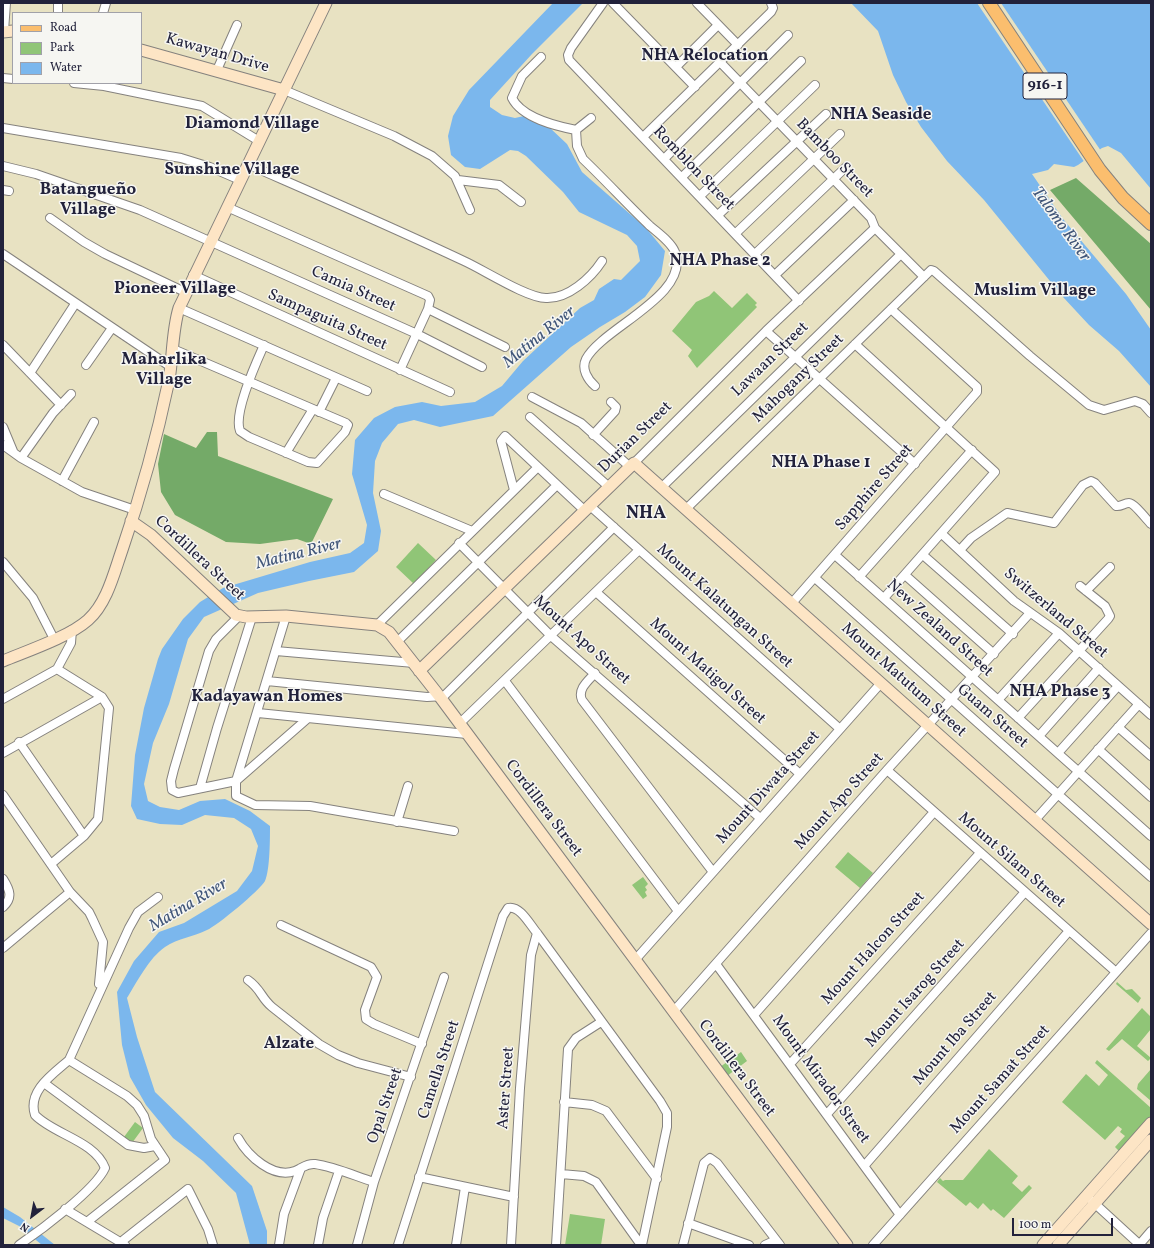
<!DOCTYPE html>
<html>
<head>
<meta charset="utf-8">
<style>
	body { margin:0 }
	#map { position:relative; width:1154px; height:1248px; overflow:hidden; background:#e8e2c2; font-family:Vollkorn,serif }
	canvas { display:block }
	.frame { position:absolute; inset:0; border:4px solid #22223b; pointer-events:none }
	.legend { position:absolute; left:12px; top:12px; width:130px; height:72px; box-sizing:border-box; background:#f6f6f2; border:1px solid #a1a1a9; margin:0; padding:5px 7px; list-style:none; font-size:12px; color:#22223b }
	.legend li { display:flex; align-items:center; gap:8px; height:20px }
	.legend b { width:20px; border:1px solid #a1a1a9 }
	.north { position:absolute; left:12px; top:1196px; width:40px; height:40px; -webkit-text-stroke:3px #f6f6f2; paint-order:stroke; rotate:212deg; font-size:11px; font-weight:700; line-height:16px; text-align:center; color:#22223b }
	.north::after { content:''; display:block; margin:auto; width:14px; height:18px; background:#22223b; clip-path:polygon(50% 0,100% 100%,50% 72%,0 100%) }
	.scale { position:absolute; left:1012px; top:1218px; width:101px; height:18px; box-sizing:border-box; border:2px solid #22223b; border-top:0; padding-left:5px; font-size:12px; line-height:14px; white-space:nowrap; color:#22223b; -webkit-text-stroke:3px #f6f6f2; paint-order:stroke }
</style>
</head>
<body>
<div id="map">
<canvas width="1154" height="1248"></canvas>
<div class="frame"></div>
<ul class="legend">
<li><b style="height:5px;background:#fbbe6e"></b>Road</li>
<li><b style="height:11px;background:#90c577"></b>Park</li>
<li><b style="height:11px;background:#7bb7ed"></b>Water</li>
</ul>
<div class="north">N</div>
<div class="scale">100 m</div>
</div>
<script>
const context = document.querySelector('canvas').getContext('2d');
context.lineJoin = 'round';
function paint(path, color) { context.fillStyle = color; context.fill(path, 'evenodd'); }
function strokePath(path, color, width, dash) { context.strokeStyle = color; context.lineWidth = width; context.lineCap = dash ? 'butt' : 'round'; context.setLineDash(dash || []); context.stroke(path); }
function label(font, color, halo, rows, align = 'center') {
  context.font = font + ' Vollkorn,serif'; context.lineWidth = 3; context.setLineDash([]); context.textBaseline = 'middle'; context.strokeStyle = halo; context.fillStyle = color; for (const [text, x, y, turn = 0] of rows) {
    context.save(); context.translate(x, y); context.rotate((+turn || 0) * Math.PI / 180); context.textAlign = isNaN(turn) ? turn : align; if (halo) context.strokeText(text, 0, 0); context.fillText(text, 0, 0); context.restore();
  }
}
const green = new Path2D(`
	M714,291L732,308L747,293L757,303L755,305L757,307L697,368L688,356L692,350L672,331L696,302L709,296Z
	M418,543L436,560L414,584L396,567Z
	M848,852L873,873L860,888L835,867Z
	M643,877L648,884L645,887L647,890L645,892L647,896L643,899L632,885Z
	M1117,982L1126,990L1132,989L1141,998L1138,1003L1116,984Z
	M1142,1008L1151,1017V1029L1137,1046L1151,1058L1148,1061L1122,1039L1109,1051L1106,1049Z
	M741,1052L747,1061L727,1076L720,1067Z
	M1097,1060L1151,1108V1117L1120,1152L1115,1147L1125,1136L1120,1132L1122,1129L1118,1126L1105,1140L1062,1102L1086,1074L1099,1086L1108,1075L1095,1063Z
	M1151,1069V1101L1137,1089L1138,1084Z
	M135,1122L143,1128L132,1143L124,1137Z
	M989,1149L1018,1176L1012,1183L1022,1192L1029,1185L1032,1188L1004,1218L993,1209L991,1211L983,1203L978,1209L970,1202L966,1206L937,1182L940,1178L943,1181L945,1180H963Z
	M570,1214L605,1219L601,1245H565Z`);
const forest = new Path2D(`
	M1076,178L1151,244V310L1050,190Z
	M207,432H217L218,456L333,499L311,544L297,539L260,544L226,542L175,515L161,492L158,464L164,434L196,448Z`);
const water = new Path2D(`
	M553,3H583L532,54L490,100V107L502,115L515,118L524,116L549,127L567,144L582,172L646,228L665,251L661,275L645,297L625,312L600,327L571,347L493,416L440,427L414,420L398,424L382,443L375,461L373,493L381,531L378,551L354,572L309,581L258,593L204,617L188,639L169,704L153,743L144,784L148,801L160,807L179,810L200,801L225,799L250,811L270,826C270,839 270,870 265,881C260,890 217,926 207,930C194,937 178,938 165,947C149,958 137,982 127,998L137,1037L155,1092L252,1186L267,1231V1245H250L236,1193L203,1161L173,1138L146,1105L130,1077L122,1045L117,992L134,961L159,932L184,923L237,891L252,871L258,846L251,829L234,818L205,815L182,825L160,824L137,819L131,806L135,755L144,708L158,659L162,649L183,619L200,602L223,588L310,562L350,553L364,543L367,525L352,474L355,440L374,418L395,407L422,402L441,406L475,402L502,386L523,361L580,308L594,300L599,289L614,279L621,280L640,261L637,246L627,235L579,212L563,192L526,156L518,151L510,150L480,169L465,167L451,155L448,136L453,116L469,90Z
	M851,3H1151V189L1121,153L1108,146L1102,148L1078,165L1074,167L1054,164L1048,170L1032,174L1063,219L1126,294L1151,330V387L1119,351L1089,325L1063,297L984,200L947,161L921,127L906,102L893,75L878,31Z
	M3,1207L20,1217L55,1245H42L19,1226L3,1218Z`);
const pier = new Path2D(`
	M977,3H1001L1101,151L1085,163Z`);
const street = new Path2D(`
	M58,3V13
	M603,3L571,48L568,55L569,60L799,301
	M613,3L695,87
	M697,3L738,45
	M103,13L106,3
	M4,31L6,3
	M541,57L522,76L512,98C522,118 556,126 576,130L591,118
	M720,62L871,218L875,228L924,277
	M676,67L718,25
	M217,70L237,25
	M3,78L13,79
	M74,83L104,86L202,106L259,141
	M284,90L394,136L432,156L455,176L470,210
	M3,128L181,158L210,167L240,180
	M576,130L577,146L583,159C606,181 627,204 650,226C658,233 671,242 675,252C691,295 602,328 586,359C581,369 588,380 595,386
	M643,137L771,12L773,8L771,3
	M664,159L788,35
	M247,164C320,196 392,227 464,261C484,270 527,298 546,298C568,299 591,278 602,261
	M3,166L36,174L140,210L417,334L482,367
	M682,177L801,61
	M458,180L499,185L521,202
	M3,190L9,191
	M700,196L815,85
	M227,207L428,296L430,300L428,309L400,370
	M718,215L826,114
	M50,218L84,242L105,254L185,292
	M736,233L840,134
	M3,254L171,367
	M755,254L846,167
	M193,275L450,392
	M775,275L854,200
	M179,308L367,391
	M428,309L505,347
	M766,331L915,464
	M855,344L995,472L884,598
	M3,345L61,405
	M173,349L313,409L346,423L348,425L345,432L317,463L308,462L249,437L240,431C233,413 256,363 264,345
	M86,365L112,328
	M30,373L75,304
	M532,397L581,423L630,467
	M319,412L336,378
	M530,417L609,487
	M3,427L13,451
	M593,435L615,411L616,407L611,402
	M3,445L21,458L82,492L135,510
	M286,453L313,409
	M21,458L53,413L71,394
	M634,463L766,331L875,228
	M62,481L94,422
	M662,487L901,254
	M514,490L501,441L505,436L584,510
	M384,494L472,531
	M589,505L840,729
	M686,509L931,270L934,271L1030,356L1089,405L1104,410L1135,401L1143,404L1151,413
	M942,534L1014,601L1059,633L1151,715
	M459,543L551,636L760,818
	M960,550L971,538L1007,513L1054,523L1083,485L1091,481L1095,483L1116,506C1121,507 1124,503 1129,503C1134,503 1147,520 1151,524
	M835,555L1151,836
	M923,555L1013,634
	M3,562L33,598L54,639
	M905,575L994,654
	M859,577L972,450
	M815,578L1151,877
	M1086,591L1110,567
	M596,592L800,774
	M792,603L977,392V387L891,309
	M239,616L216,639L209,651L174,769L171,781L172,790L178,793L236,781L307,719
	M286,616L236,781V796L255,805L310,806L454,831
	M377,625L538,467
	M397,642L557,485
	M276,651L414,663
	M595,673C589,680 577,689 582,700L713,872
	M267,681L427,697L444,696L614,527
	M505,681L678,911
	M3,699L57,669L71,643L72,630
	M998,700L1059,633
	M258,713L467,734
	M1018,718L1108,619L1110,616L1105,606L1080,586
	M459,724L639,550
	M1118,727L1151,756
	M1039,736L1099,668
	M19,742L84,836
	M1098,749L1151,797
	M3,753L102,697
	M1058,753L1118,686
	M887,770L1116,972
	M200,788L217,728L252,617
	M3,795L70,892L89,912L92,918L103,942L99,984
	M1035,820L1139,704
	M397,822L408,786
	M51,864L84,836L98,819L109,708L102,697L57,669
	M3,879C10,890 13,898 3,907
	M281,925L371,967L377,977L365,1010L366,1019L374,1024L422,1044
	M3,948L70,892
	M635,960L881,683
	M716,964L900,1215
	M248,980C261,989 261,998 272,1007L319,1044L338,1055L358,1063L411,1077
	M673,1012L887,770L1030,613
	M754,1015L934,812
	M790,1064L980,853
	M44,1083L128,1145L144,1148L155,1146
	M564,1102L592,1105L606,1111L657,1179
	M827,1114L1025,892
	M238,1138C248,1156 273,1179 295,1171C303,1168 306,1163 315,1164C335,1167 355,1176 374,1182
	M865,1165L1069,931
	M561,1174L584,1176L596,1182L641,1245
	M419,1177L514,1197
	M1092,1201L1140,1245
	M65,1209L125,1245
	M87,1222L165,1160L151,1139L144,1116L137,1105L127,1096L69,1060L129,928L138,912L158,897
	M688,1223L749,1245
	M121,1242L188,1189L208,1229L213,1245
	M19,1245C41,1230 95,1190 105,1168C95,1141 53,1134 35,1115C27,1091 53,1074 69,1060
	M279,1245L284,1214L301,1168
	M318,1245L323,1218L339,1171
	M357,1245L374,1182L444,977
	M398,1245L503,916L508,908C520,905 530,925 537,933L660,1101L667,1113V1127L642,1245
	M456,1245L465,1187
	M511,1245L520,1088L531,955L537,933
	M556,1245L568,1049L576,1038L601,1022
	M683,1245L704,1163L710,1158L717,1163L780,1245
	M765,1245L776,1240
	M873,1245L1151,933
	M1139,1245L1151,1231`);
const secondary = new Path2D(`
	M3,32L13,31
	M141,50L284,90
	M131,521L151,535L236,615L246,617L286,616L377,625L389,632L440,697L847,1245
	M3,661C27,651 69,637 88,620C107,603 114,573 122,550C141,495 157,437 169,380C173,356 172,331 179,308L326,3
	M419,671L634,463L1151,924
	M1043,1245L1151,1123
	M1058,1245L1151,1140`);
const primary = new Path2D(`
	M989,3L1100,170L1123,198L1151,224`);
const shields = [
	[1045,86,44]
];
const shieldNames = [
	["916-1",1045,86]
];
const streetNames = [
	["Kawayan Drive",217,54,16],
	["Bamboo Street",834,159,46],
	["Romblon Street",693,169,46],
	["Camia Street",353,290,24],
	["Sampaguita Street",327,321,24],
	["Lawaan Street",771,360,-44],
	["Mahogany Street",799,379,-44],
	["Durian Street",636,438,-44],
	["Sapphire Street",875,488,-49],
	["Cordillera Street",199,559,43],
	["Mount Kalatungan Street",724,607,42],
	["Switzerland Street",1055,614,40],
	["New Zealand Street",939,629,42],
	["Mount Apo Street",581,641,42],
	["Mount Matigol Street",707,672,42],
	["Mount Matutum Street",903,681,42],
	["Guam Street",992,717,41],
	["Mount Diwata Street",769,788,-48],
	["Mount Apo Street",840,802,-48],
	["Cordillera Street",543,809,53],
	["Mount Silam Street",1011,861,41],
	["Mount Halcon Street",874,949,-48],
	["Mount Isarog Street",916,994,-48],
	["Mount Iba Street",956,1039,-49],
	["Cordillera Street",736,1069,53],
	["Camella Street",440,1070,-72],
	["Mount Mirador Street",820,1080,54],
	["Mount Samat Street",1001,1080,-48],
	["Aster Street",507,1088,-86],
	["Opal Street",386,1106,-71]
];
const neighbourhoodNames = [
	["NHA Relocation",705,57],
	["NHA Seaside",881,116],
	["Diamond Village",252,125],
	["Sunshine Village",232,171],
	["Batangueño",88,191],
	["Village",88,211],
	["NHA Phase 2",720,262],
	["Pioneer Village",175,290],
	["Muslim Village",1035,292],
	["Maharlika",164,361],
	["Village",164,381],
	["NHA Phase 1",821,464],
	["NHA Phase 3",1060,693],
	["Kadayawan Homes",267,698],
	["Alzate",289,1045]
];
const waterNames = [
	["Talomo River",1060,225,54],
	["Matina River",540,338,-39],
	["Matina River",299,555,-14],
	["Matina River",189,906,-31]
];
const quarterNames = [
	["NHA",646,515]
];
paint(green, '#90c577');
paint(forest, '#74aa68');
paint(water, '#7bb7ed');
paint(pier, '#e8e2c2');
strokePath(street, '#85827e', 10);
strokePath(secondary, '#85827e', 13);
strokePath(primary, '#85827e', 14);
strokePath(street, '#fff', 8);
strokePath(secondary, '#fde5c5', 11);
strokePath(primary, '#fbbe6e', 12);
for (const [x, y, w] of shields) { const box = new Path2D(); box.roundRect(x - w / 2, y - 13, w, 26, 3); context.fillStyle = '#f6f6f2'; context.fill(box); strokePath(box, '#22223b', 1); }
label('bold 15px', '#22223b', null, shieldNames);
label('16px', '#22223b', '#f6f6f2', streetNames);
label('bold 17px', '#22223b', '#f6f6f2', neighbourhoodNames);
label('italic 17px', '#415679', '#f6f6f2', waterNames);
label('bold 18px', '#22223b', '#f6f6f2', quarterNames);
</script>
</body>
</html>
